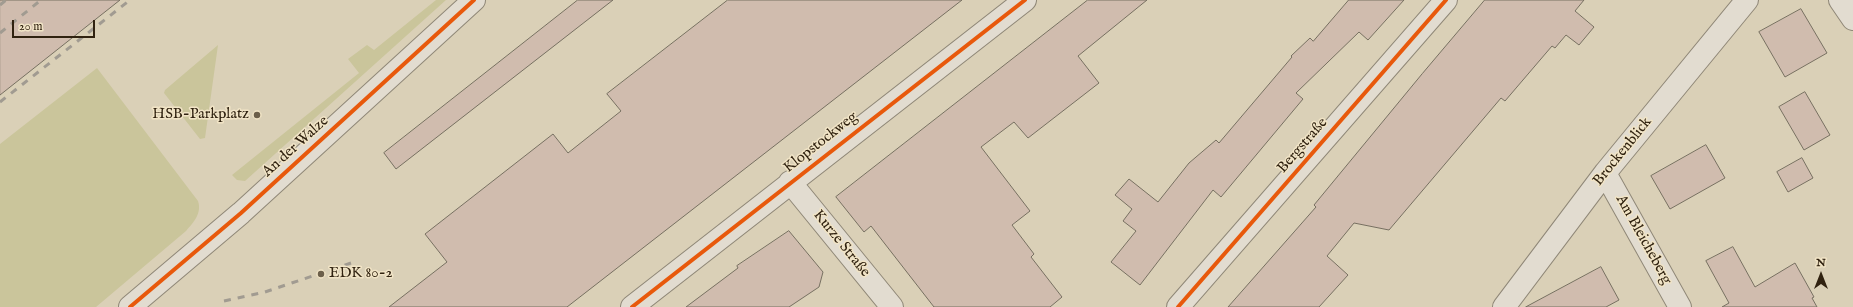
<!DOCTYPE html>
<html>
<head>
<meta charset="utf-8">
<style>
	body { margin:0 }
	#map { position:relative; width:1853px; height:307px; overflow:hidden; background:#dad0b7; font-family:"IM FELL English",serif }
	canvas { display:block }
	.north { position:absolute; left:1801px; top:255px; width:40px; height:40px; -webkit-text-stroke:3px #f1e4c6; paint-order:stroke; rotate:0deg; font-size:11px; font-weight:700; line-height:16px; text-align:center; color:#302210 }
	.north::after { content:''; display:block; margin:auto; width:14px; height:18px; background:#302210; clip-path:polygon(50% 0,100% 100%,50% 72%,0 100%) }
	.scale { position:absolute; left:12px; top:20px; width:83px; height:18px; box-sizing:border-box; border:2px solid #302210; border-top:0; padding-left:5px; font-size:12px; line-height:14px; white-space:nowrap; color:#302210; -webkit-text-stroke:3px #f1e4c6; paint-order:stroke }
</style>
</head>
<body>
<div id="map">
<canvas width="1853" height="307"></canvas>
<div class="north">N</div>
<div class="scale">20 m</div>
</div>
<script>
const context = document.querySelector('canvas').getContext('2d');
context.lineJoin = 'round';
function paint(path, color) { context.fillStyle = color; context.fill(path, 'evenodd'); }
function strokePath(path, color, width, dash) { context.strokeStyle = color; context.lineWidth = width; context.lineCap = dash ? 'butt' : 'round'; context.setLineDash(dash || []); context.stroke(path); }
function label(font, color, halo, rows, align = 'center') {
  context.font = font + ' "IM FELL English",serif'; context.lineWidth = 3; context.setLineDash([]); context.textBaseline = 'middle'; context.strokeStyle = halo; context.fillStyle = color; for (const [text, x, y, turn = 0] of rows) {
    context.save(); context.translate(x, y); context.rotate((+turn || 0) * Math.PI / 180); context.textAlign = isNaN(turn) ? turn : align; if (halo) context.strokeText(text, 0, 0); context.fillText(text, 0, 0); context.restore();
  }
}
const green = new Path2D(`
	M436,0H446L245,181L237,180L232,175L359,73L348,59L367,45L374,50Z
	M218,45L205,138L200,139L164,93L165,90Z
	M97,68L198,201C202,213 194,222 186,231L96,307H0V144Z`);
const building = new Path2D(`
	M0,0H120L0,95Z
	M578,0H613L396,169L384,153Z
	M728,0H962L567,307H389L447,262L425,234L553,134L568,153L621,111L607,94Z
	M1088,0H1147L1078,56L1099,83L1028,138L1014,122L981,147L1030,211L1012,225L1034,254L1031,257L1062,297L1050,307H934L871,226L864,232L836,197Z
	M1349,0H1404L1368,40L1359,32L1296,93L1303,99L1221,197L1213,190L1140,285L1111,262L1136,231L1123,221L1132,209L1115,195L1129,179L1158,202L1189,163L1216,140L1219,143L1292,57L1291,56L1310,38L1313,41Z
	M1485,0H1584L1575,11L1594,27L1579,45L1566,35L1555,48L1552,46L1505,101L1501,98L1389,230L1354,223L1327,256L1348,275L1319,307H1228L1316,207L1314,205L1422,74Z
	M1801,9L1827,53L1785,77L1759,32Z
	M1805,92L1830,135L1804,150L1779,107Z
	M1706,145L1725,178L1670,209L1651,176Z
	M1802,158L1813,178L1788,192L1777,172Z
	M789,231L823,272L819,287L789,307H686L738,268L737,266Z
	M1733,247L1755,287L1795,263L1814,297L1812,298L1817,307H1722L1729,303L1706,261Z
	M1601,267L1619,300L1606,307H1526Z`);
const minor = new Path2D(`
	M1840,0L1853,19
	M1605,173L1680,307
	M790,182L892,307
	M130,307L241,213L474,0
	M632,307L1025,0
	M1178,307L1446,0
	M1504,307L1605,173L1747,0`);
const rail = new Path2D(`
	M0,5L6,0
	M0,33L41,0
	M0,102L130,0
	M224,301L265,292L351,263`);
const cycleway = new Path2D(`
	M130,307L241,213L474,0
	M632,307L1025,0
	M1178,307L1446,0`);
const markers = [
	[257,115,4,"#6c5f4a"],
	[321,274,4,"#6c5f4a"]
];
const poiNames = [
	["HSB-Parkplatz",249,115],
	["EDK 80-2",329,274,"left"]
];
const streetNames = [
	["Klopstockweg",821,143,-38],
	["Bergstraße",1303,146,-49],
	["An der Walze",296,147,-42],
	["Brockenblick",1623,152,-51],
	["Am Bleicheberg",1643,240,61],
	["Kurze Straße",841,244,51]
];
paint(green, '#cac59b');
paint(building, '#d0bcae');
strokePath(building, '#777061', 1);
strokePath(minor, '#8f8777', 24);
strokePath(minor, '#e2dcd0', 22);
strokePath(rail, '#a19b91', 3, [7, 7]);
strokePath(cycleway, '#e8590c', 4);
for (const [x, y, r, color] of markers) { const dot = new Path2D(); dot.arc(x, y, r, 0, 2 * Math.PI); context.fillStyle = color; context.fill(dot); strokePath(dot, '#f1e4c6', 1.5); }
label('15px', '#302210', '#f1e4c6', poiNames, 'right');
label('15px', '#302210', '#f1e4c6', streetNames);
</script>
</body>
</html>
